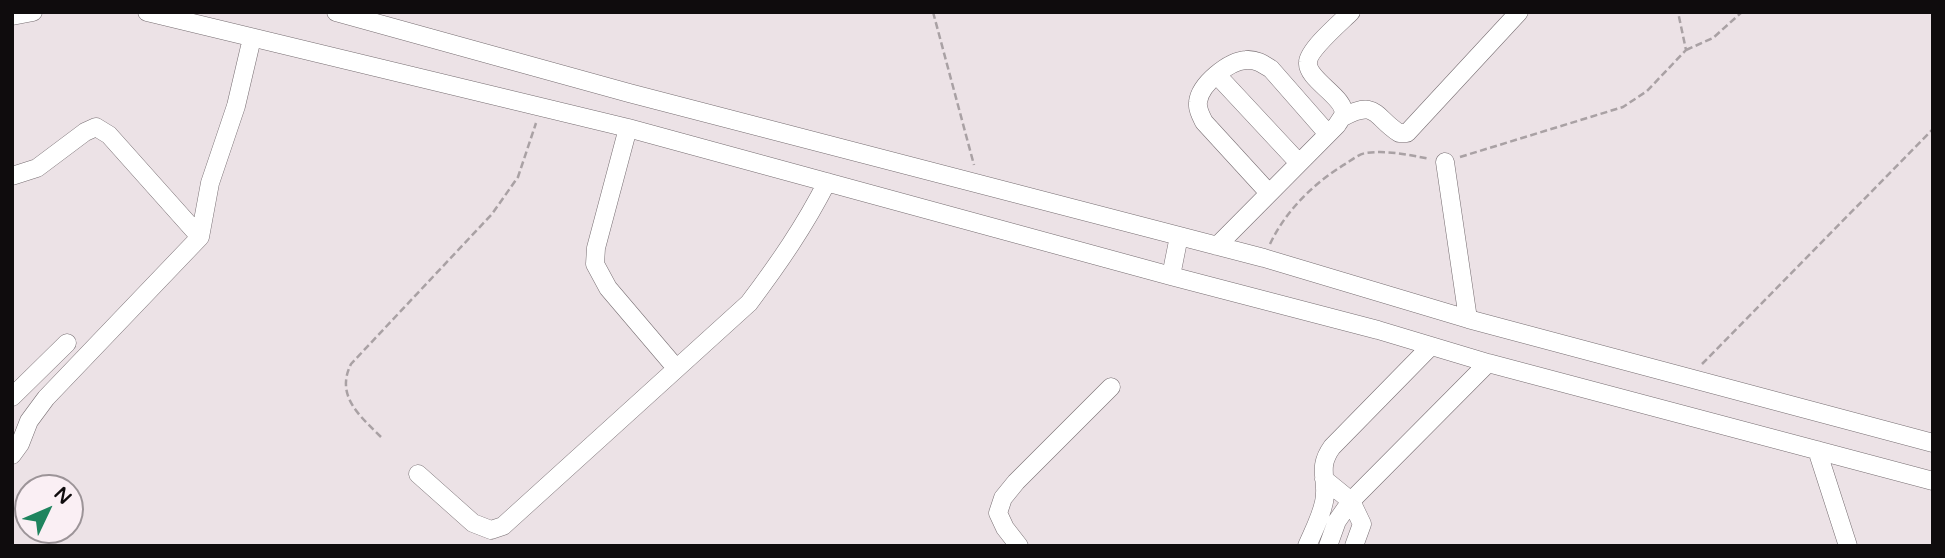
<!DOCTYPE html>
<html>
<head>
<meta charset="utf-8">
<style>
	body { margin:0 }
	#map { position:relative; width:1945px; height:558px; overflow:hidden; background:#ece2e6; font-family:"Varela Round",sans-serif }
	canvas { display:block }
	.frame { position:absolute; inset:0; border:14px solid #0f0c0d; pointer-events:none }
	.north { position:absolute; left:14px; top:474px; width:70px; height:70px; box-sizing:border-box; background:#faeff4; border:2px solid #9c9498; border-radius:50%; rotate:46deg; font-size:19px; font-weight:700; line-height:28px; text-align:center; color:#0f0c0d }
	.north::after { content:''; display:block; margin:auto; width:24px; height:32px; background:#1e845e; clip-path:polygon(50% 0,100% 100%,50% 72%,0 100%) }
</style>
</head>
<body>
<div id="map">
<canvas width="1945" height="558"></canvas>
<div class="frame"></div>
<div class="north">N</div>
</div>
<script>
const context = document.querySelector('canvas').getContext('2d');
context.lineJoin = 'round';
function strokePath(path, color, width, dash) { context.strokeStyle = color; context.lineWidth = width; context.lineCap = dash ? 'butt' : 'round'; context.setLineDash(dash || []); context.stroke(path); }
const path = new Path2D(`
	M933,12L974,165
	M1686,50L1713,38L1742,12
	M1460,157L1623,107L1647,91L1686,50L1678,12
	M1270,244C1286,210 1315,182 1347,163C1353,159 1359,154 1366,153C1388,150 1409,155 1430,159
	M1702,364L1933,129
	M381,437C360,416 335,396 351,364L492,214L518,177L536,123`);
const minor = new Path2D(`
	M147,12L628,128L1171,276L1378,330L1488,363L1933,481
	M336,12L629,93L1264,258L1468,319L1933,443
	M12,16L33,12
	M1217,75L1299,163
	M1343,117C1377,99 1374,117 1399,133H1407L1519,12
	M628,128L596,248L595,264L608,288L676,368
	M1445,162L1468,319
	M12,176L37,168L85,132L96,127L109,135L200,237
	M1269,193L1204,122C1201,116 1197,109 1198,102C1200,84 1229,61 1246,60C1256,59 1263,64 1271,69L1328,134
	M1217,246L1337,125C1338,123 1342,118 1343,115C1348,98 1306,80 1308,62C1309,49 1341,22 1351,12
	M1171,276L1179,236
	M12,397L67,343
	M1817,450L1848,546
	M12,455L20,444L29,421L46,398L200,237L210,183L236,106L252,38
	M418,474L473,523L491,530L503,526L749,303C779,263 804,227 827,182
	M1324,479L1351,501L1362,524L1354,546
	M1019,546L1005,528L998,513L1003,498L1016,482L1111,387
	M1307,546C1313,532 1321,517 1324,502C1329,480 1316,469 1332,447L1431,346
	M1328,546L1337,521L1351,501L1488,363`);
strokePath(minor, '#776e72', 19);
strokePath(path, '#a9a1a4', 2.5, [7, 3.5]);
strokePath(minor, '#fff', 18);
</script>
</body>
</html>
